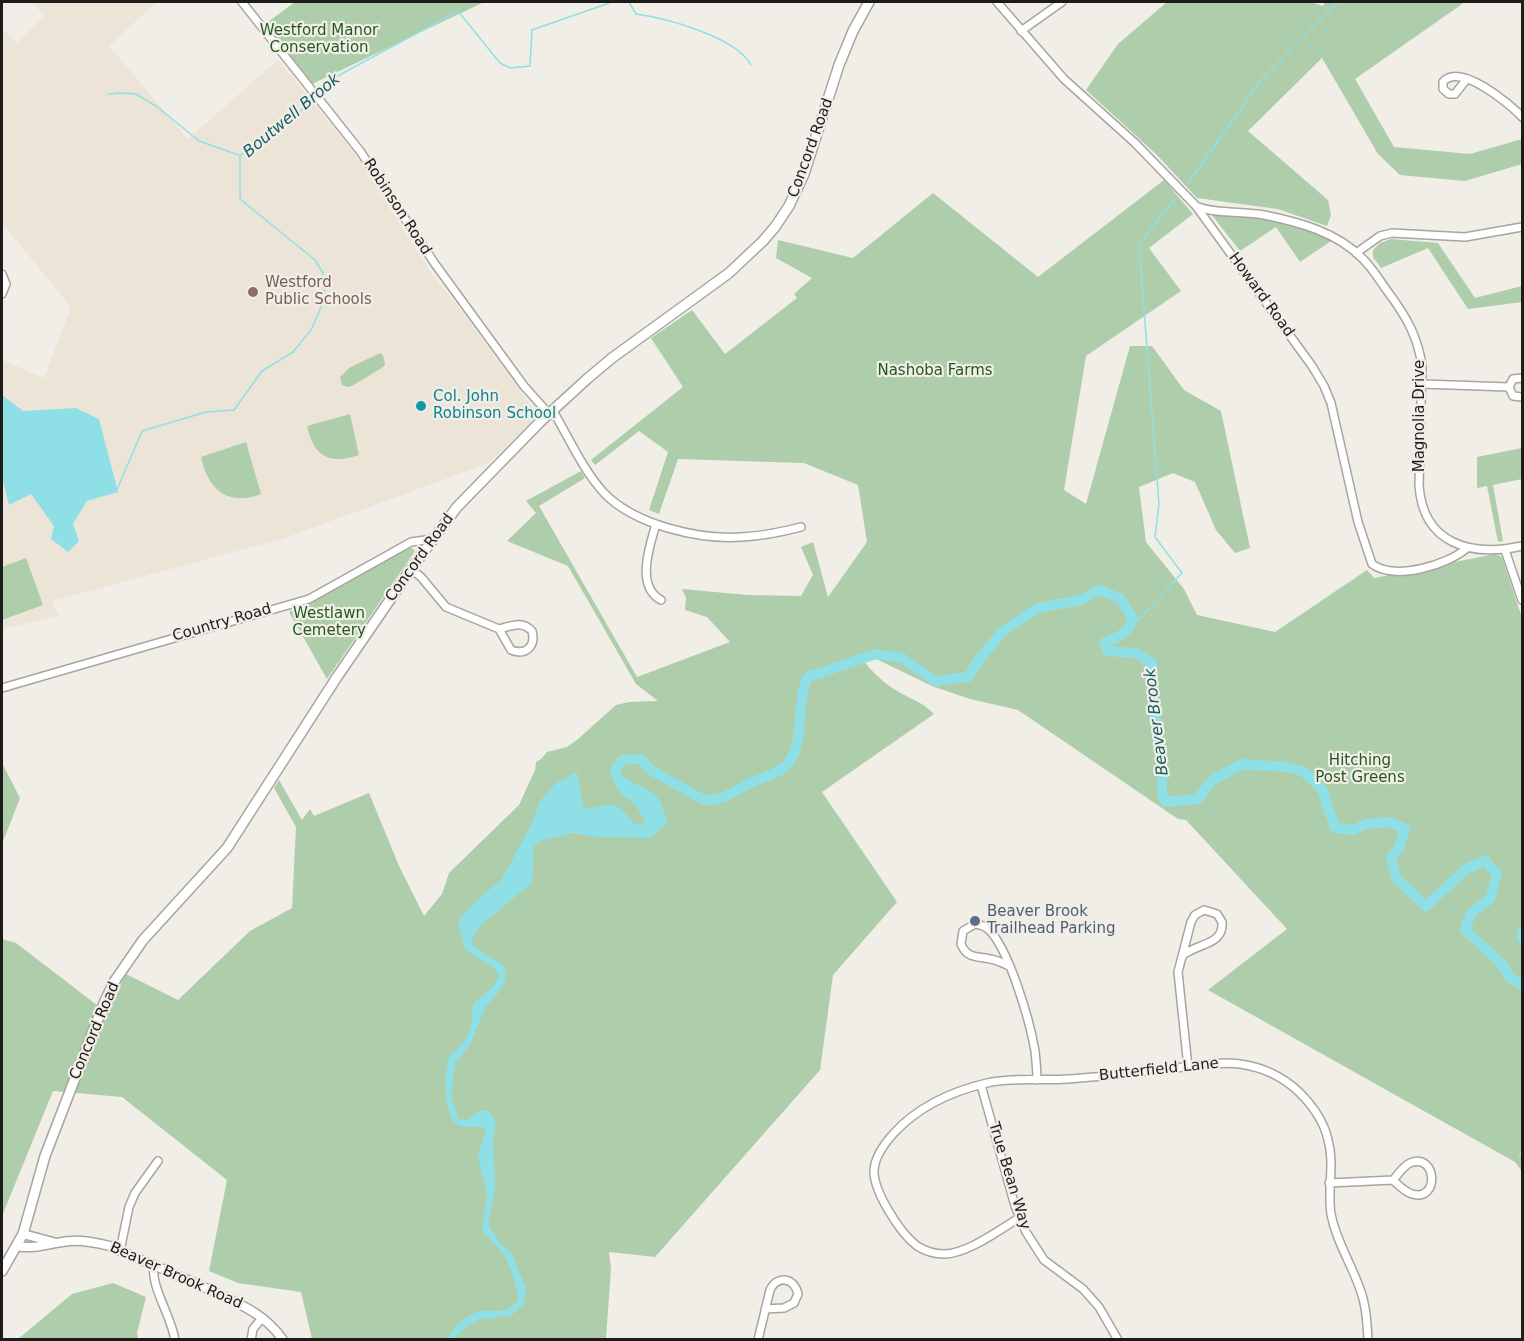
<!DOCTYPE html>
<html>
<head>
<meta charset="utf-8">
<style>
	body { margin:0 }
	#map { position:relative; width:1524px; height:1341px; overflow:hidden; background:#f1ede7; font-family:"DejaVu Sans",sans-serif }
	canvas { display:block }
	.frame { position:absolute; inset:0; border:3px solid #1e1c1a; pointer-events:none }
</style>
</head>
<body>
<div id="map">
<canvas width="1524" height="1341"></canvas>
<div class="frame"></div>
</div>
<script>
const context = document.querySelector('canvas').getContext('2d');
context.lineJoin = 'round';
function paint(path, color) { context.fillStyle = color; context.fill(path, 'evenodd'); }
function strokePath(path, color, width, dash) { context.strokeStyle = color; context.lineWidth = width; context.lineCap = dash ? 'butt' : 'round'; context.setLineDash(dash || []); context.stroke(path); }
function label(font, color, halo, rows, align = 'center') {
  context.font = font + ' "DejaVu Sans",sans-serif'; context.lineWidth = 4.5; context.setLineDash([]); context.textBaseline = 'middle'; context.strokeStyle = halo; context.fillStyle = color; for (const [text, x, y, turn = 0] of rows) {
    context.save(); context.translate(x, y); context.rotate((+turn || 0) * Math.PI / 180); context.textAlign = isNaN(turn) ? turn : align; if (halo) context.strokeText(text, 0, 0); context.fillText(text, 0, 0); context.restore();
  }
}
const built = new Path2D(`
	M31,2H157L109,46L188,139L278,60L352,150L434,277L464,314L535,411L534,419L489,463L282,539L52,601L59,616L2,629V360L44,378L71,307L2,223V29L17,43L45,16Z`);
const green = new Path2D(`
	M295,2H484L308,86L261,27Z
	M1167,2H1311L1323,6L1325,2H1465L1355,79L1394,147L1470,154L1522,139V164L1465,181L1400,175L1378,154L1322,58L1248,131L1328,200L1331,215L1327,226L1278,209L1197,198L1157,155L1086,90L1118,44Z
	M1164,180L1193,214L1149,248L1181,291L1086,356L1064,490L1086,504L1130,346H1152L1184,390L1221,411L1250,548L1235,553L1216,530L1195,482L1173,473L1139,487L1146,542L1184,589L1197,615L1275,632L1367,570L1374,578L1495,554L1502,557L1522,618V1150L1518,1158L1522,1152V1171L1515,1162L1208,990L1287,929L1186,820L1178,819L1018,710L970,699L932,686L872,657L864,661C873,673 884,683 897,691C910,699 923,702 934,714L822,792L897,902L833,975L820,1070L655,1257L609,1252L611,1268L606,1339H312L301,1292L238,1283L209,1271L227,1180L122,1097L53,1091L2,1216V939L16,943L106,1012L126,974L178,1000L250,931L292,908L296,827L274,788L279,780L302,820L310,809L314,816L369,793L399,866L424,916L442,894L449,873L519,805L535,770L536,762L541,759L547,752L567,747L577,740L616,705L629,702L658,701L636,684L568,566L507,541L536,513L526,501L581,471L585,478L539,506L637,677L730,642L707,617L685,610L686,598L682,589L748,595L801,596L813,575L801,547L813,542L828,597L867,542L858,485L804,463L678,459L659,514L649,510L668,452L639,431L595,465L591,460L683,387L651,338L692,310L725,354L797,298L794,294L812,278L776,258L778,240L853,258L933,193L1038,277Z
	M1204,205L1286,216L1311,224L1337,237L1300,262L1276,227L1240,251Z
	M1391,239L1438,243L1475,298L1522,286V302L1468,309L1428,248L1381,268L1373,257V250L1380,243Z
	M380,353L383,355L385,364L383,367L352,386L347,387L342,385L340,377L349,368Z
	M350,414L359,455C329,465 314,457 307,426Z
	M246,442L261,494C227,507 208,489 201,457Z
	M1522,448V479L1493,485L1503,541L1498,542L1487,486L1477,488V457Z
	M409,546L415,551L327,679L289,612Z
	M26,558L43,605L2,620V567Z
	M2,763L20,798L2,844Z
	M113,1283L146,1297L137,1333L138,1339H18L72,1294Z`);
const water = new Path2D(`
	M2,395L23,411L76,408L99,419L118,492L87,501L73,524L79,541L68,552L51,539L54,526L31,494L9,505L2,477Z
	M577,772L583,807C595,812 609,799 621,809C626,813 630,819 634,824L646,823L637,807L618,787L624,777C652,795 659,787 667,823L650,838L597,837L573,833L540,841L534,846L532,883L482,924L472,937L473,946L503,965L506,972L505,982L497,995L486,1006L469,1046L455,1063L451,1096L458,1119L468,1120L476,1112L486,1110L493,1116L496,1125L493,1138L495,1188L488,1224L499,1242L512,1254L526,1288L524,1304L512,1315L478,1320L466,1327L453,1339H447C454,1327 469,1311 485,1311C501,1310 507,1314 519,1299C510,1262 509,1258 482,1231L487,1193L478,1156L486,1130L482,1127C473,1127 463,1129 455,1123C444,1113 444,1072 449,1058C452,1052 457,1049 462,1044C472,1033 472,1018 473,1004L493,987L499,976L494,968L465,950L458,922L476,901L502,879L530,827L540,801L556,783Z`);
const stream = new Path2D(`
	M629,2L636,14C666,18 736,37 751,65
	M108,94L122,93L136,94L156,106L199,141L239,155
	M318,95L320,89L332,79L458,11L500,63L510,68L530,66L532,30L612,2
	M1188,183L1262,79L1338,2
	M116,492L142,431L206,412L234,410L262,371L293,352L311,330L325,298L323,273L315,260L240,199V156L316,99
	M1129,630L1182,573L1155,537L1159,504L1139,244L1175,199`);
const river = new Path2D(`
	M630,794C621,789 617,780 615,770L622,760L642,759L649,769L704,800C722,801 737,790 752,782C761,778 774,775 782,769C808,750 794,702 808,677L876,654L902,658L935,681L968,677L978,661L1002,632L1037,608L1081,600L1098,590L1120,598L1133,619C1127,633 1120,637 1105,642L1107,651L1135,653L1152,663L1156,728L1162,767V793L1165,802L1198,799L1211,781L1242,764L1287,767L1303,771L1322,789L1335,828L1353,830L1366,824L1391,822L1405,829L1399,848L1391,857L1396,878L1426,906L1465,870L1485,860L1497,874L1490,899L1471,913L1465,930L1502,964L1510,978L1522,985
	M1522,932V938`);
const minor = new Path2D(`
	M242,2L360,151L435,264L524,386L549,414
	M997,2L1064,79L1135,143L1196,206L1312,366L1324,386L1331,403L1358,522L1372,564C1395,581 1448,565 1467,548
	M1021,31L1062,2
	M1466,80L1455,94H1449L1443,89V82C1460,62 1510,104 1522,117
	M1196,206C1214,214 1243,211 1264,215C1299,222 1337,232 1363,259C1373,269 1380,281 1388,292C1406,316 1418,337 1422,366L1419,485C1423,545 1472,557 1522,546
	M1356,253L1380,236L1392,233L1465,237L1522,227
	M2,274L6,284L2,294
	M1422,384L1509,387
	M1509,387L1513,396L1522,397
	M1509,387L1513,379L1522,378
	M553,411C569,438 583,470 604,493C635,525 699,540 742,537C762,536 782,532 801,527
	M656,524C650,545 635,586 661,600
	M1505,550L1522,600
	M411,569L421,577L446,607L499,629L511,650C526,656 536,646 532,631C522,620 511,626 499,629
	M2,688L309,599L411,542L433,539
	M1182,956C1196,943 1224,946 1222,922L1217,914L1204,910L1195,915L1191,922L1178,972L1188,1067
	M1009,966C1003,963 997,960 990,959C977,956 967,959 961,944L963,931L975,924C980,925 984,925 988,929C1009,948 1030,1022 1035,1051C1036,1061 1037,1070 1037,1080
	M981,1085L1015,1206L1026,1232L1044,1260L1083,1289L1099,1307L1118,1340
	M1329,1183L1393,1180C1398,1175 1403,1166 1410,1163C1437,1152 1440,1202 1412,1194C1405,1192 1398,1185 1393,1180
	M1019,1218C999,1230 967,1254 944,1254C935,1254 925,1251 917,1246C900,1233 873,1191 874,1170C875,1156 884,1144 894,1133C918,1107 953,1091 987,1083C1013,1077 1041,1081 1067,1079C1103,1077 1139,1072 1175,1068C1196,1066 1218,1061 1240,1064C1262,1067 1283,1077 1299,1092C1312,1105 1324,1121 1328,1140C1335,1164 1327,1189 1331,1214C1336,1241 1351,1263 1360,1289C1366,1305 1367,1322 1368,1340
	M120,1251L129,1207L135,1193L158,1161
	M154,1265C150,1286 171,1315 175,1340
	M251,1340L253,1329L262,1318
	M758,1340L770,1290C777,1275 794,1277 798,1294L794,1303L784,1308L765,1309`);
const tertiary = new Path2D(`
	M23,1234L53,1242
	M17,1246C36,1250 52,1242 71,1241C84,1240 97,1243 110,1246C145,1262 181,1276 216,1293C242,1305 266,1315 283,1340`);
const secondary = new Path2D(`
	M2,1271L23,1234L45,1156L104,1003L114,982L143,940L227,848L337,677L411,569L457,507L540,422L587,379L612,358L729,273L763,241L775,227L789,206L804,174L839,65L853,31L869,2`);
const markers = [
	[253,292,6,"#8d6e63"],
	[421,406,6,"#0f9aa8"],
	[975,921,6,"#5c6f8a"]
];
const parkNames = [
	["Westford Manor",319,31],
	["Conservation",319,48],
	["Nashoba Farms",935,371],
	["Westlawn",329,614],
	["Cemetery",329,631],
	["Hitching",1360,761],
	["Post Greens",1360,778]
];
const streetNames = [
	["Concord Road",811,148,-70],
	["Robinson Road",397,207,57],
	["Howard Road",1261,295,54],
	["Magnolia Drive",1420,416,-90],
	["Concord Road",420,558,-54],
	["Country Road",222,623,-16],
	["Concord Road",95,1031,-67],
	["Butterfield Lane",1159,1070,-6],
	["True Bean Way",1009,1176,73],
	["Beaver Brook Road",176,1276,24]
];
const educationNames = [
	["Westford",265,283],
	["Public Schools",265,300]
];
const cultureNames = [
	["Col. John",433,397],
	["Robinson School",433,414]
];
const serviceNames = [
	["Beaver Brook",987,912],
	["Trailhead Parking",987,929]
];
const waterNames = [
	["Boutwell Brook",292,116,-40],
	["Beaver Brook",1157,722,-97]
];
paint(built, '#ece5d7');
paint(green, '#aecdaa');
paint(water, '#8fe0e6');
strokePath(stream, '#8fe0e6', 1.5);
strokePath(river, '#8fe0e6', 10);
strokePath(minor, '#a8a59f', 10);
strokePath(tertiary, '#a8a59f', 11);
strokePath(secondary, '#a8a59f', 12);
strokePath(minor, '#fff', 7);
strokePath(tertiary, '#fff', 8);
strokePath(secondary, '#fff', 9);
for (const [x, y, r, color] of markers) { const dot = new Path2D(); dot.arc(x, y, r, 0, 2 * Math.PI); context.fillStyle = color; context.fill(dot); strokePath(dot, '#f1ede7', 2); }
label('15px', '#225a1d', '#f1ede7', parkNames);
label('15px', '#1e1c1a', '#f1ede7', streetNames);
label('15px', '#785e54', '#f1ede7', educationNames, 'left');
label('15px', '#0d838f', '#f1ede7', cultureNames, 'left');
label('15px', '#4e5e75', '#f1ede7', serviceNames, 'left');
label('italic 16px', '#185d61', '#f1ede7', waterNames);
</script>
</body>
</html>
